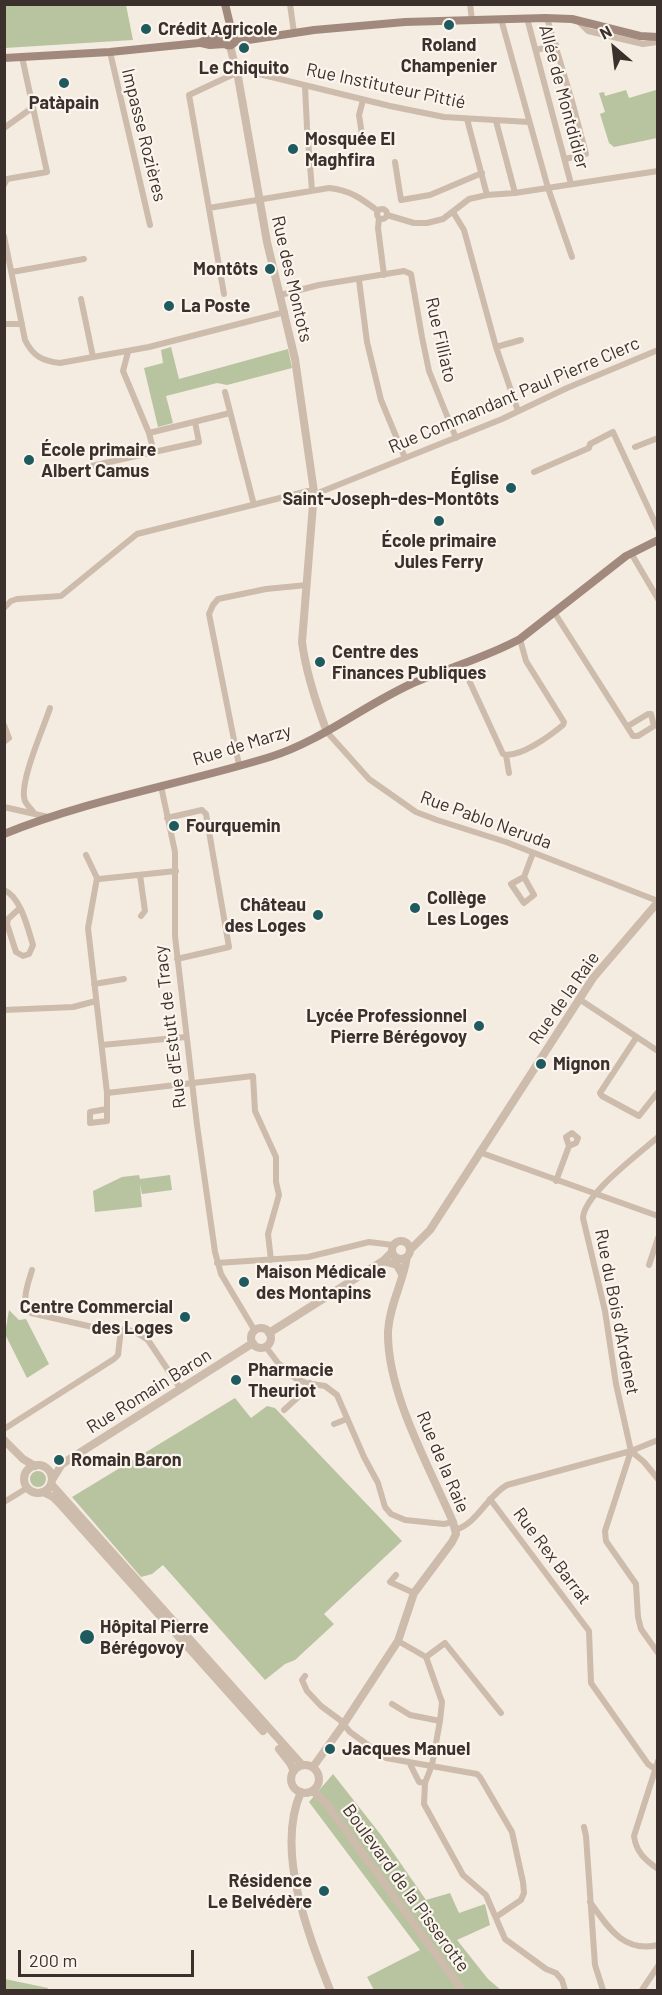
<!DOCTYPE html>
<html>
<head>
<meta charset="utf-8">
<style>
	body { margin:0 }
	#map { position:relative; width:662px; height:1995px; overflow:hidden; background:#f4ebe1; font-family:Barlow,sans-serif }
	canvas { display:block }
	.frame { position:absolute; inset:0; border:6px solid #3b302b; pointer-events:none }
	.north { position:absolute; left:584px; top:18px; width:60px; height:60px; -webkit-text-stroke:4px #fbf5ee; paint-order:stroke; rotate:332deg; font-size:16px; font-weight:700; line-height:24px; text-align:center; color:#3b302b }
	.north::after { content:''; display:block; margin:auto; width:21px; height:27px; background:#3b302b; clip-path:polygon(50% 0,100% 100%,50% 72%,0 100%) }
	.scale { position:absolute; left:18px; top:1950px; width:176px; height:27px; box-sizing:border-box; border:3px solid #3b302b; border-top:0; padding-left:8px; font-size:18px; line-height:21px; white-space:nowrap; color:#3b302b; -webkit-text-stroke:4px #fbf5ee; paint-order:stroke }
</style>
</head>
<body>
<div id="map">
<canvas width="662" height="1995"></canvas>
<div class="frame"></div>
<div class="north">N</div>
<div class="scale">200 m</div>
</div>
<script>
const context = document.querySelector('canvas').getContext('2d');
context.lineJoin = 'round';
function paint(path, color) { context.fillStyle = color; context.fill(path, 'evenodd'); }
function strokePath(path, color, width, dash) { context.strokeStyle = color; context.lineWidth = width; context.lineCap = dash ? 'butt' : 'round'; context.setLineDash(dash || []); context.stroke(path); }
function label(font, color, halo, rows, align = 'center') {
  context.font = font + ' Barlow,sans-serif'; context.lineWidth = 4.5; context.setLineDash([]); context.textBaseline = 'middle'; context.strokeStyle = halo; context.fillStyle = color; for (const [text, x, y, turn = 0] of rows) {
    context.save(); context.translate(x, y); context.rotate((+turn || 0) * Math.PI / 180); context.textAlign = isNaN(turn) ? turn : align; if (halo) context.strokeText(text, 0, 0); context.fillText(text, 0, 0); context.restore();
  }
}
const green = new Path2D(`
	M5,4L126,5L133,40L5,48Z
	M626,90L629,98L656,90L657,92V138L614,147L609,143L600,114L605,112L599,93L604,92L605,96Z
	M171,347L179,379L288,349L292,368L227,385L217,383L166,396L173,423L158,427L144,368L163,363L161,350Z
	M139,1175L140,1179L170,1175L172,1190L142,1194L140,1184L142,1207L95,1212L93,1191L122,1177Z
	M9,1310L19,1320L26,1319L49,1364L27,1378L5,1334Z
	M235,1398L251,1418L267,1406L275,1408L402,1541L324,1614L334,1624L295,1660L285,1664L265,1680L163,1565L152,1574L141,1577L72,1497Z
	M30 1479a8 8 0 1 1 16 0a8 8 0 1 1-16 0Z
	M333,1774L381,1835L426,1900L450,1893L459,1913L485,1904L490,1925L457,1940L488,1979L501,1990H374L367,1977L420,1950L309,1802Z
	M5,1979L48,1988L47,1990H5Z`);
const minor = new Path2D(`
	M290,4L294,33
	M470,4L472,20
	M527,18L571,184
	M547,18L572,101L586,154L565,159
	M501,19L548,188L572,257
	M578,21L588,31L643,44L657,42
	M536,50L556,45
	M110,52L150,225
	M305,86L307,128L312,190
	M467,119L487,195
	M496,121L515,193
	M4,128L32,108
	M362,135L359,115L363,100
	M395,162L401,200L430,195L482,173
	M4,185L7,179L47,172L22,57
	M209,208L329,188C350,190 362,199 378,211
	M377 214a5 5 0 1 1 10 0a5 5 0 1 1-10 0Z
	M453,212L464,230L496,347L518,411
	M387,215L414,223H427L443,219L469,199L487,195L515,193L658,171
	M379,218L378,228L384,275
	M4,236L25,340C33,356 42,361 60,363L149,347L285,312
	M12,272L84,259
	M359,280L367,342L381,400L405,458
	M224,294L189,95L236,73L247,71L390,106L444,117L529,122
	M280,295L319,285L404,271L411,274L422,337L429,371L456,438
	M81,299L93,357
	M4,324H22
	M496,347L521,340
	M128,352L123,371L149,433L230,413
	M225,392L254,505
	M149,433L154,453
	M635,447L658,438
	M78,469L199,442L195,422
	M534,472L589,448L590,444L613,432L658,529
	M631,553L658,599
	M4,608L11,601L17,599L61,596L137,534L308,491L318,493L502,419L567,388L658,350
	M554,612L633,736H638L654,726L651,714H648L628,726
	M462,665L503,754C519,759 551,735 563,725L564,722L526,661L520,639
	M4,725L9,738L4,742
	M327,732L369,779L416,812L437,820L506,842L658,901
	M506,755L509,773
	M239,765L209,614L213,605L218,599L266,589L307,585
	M161,786L175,852V936L197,1125L215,1252L221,1274L255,1331
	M4,807L48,817
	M34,813C31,809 27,805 25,801C18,784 44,727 50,708
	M167,818L202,810L206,814L229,947L177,959
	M86,855L97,878
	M140,875L145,911L141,916
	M524,877L534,895L524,903L511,884L524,877L533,853
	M4,890C21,897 28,929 33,945L29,954L23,956L16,952L7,924L8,919L20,908
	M94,984L124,979
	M579,999L658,1051
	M4,1010L73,1007L96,1001
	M636,1038L600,1093L602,1096L639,1116L658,1092
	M102,1045L186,1037
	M107,1093L253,1076L255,1111L276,1157V1182L279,1195L268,1234L271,1260
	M107,1109L90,1112V1123L107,1121V1093L88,928L97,878L99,879L176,871
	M658,1137C639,1154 584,1194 583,1218L605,1311L616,1384L631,1451L605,1531L606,1541L636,1584L638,1617L641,1629L658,1653
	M479,1152L658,1216
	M556,1181L569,1146L576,1143L578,1138L572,1133L566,1137L569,1146
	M217,1263L308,1257L369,1242L393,1245
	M649,1265L658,1238
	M32,1270C28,1284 20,1302 31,1313L97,1328L129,1330L137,1333L148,1340L180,1388
	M266,1347L278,1363L295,1378L306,1383L325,1386L337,1395L364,1457L378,1483L385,1507L391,1514L405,1520L444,1524L453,1522
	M284,1410L307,1389L310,1383
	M334,1424L347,1419
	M4,1429L114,1359L118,1355L121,1329
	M631,1451L644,1462L658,1479
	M490,1499L589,1631L591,1683L648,1764L655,1769
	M4,1502L27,1488
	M455,1530C477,1524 487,1496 507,1485L631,1451L658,1440
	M396,1575L390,1582L414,1593
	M398,1641L426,1657L442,1702L440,1721L432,1765L425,1783L424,1804L463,1875L486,1895L505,1939L546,1969L556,1973L562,1980L565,1990
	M426,1657L445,1643L501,1713
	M305,1676L302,1680L307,1691L321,1706L340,1720L350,1732L386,1758L477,1774L480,1777L512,1832L523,1882L524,1893L521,1900L496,1917
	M392,1704L410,1715L440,1721
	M658,1761L634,1836C636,1852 645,1860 658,1869
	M409,1762L419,1782L425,1783
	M584,1827L586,1836L595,1965L603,1990
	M590,1902C608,1927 623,1953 658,1945
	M642,1990L658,1966`);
const tertiary = new Path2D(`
	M230,46L238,77L267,242L295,359L314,492L302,642C306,673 316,703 327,732
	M392 1250a9 9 0 1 1 18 0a9 9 0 1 1-18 0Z
	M410,1250L430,1230L593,978L658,902
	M383,1261L397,1265L402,1274
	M251 1338a10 10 0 1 1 20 0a10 10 0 1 1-20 0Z
	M269,1333L383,1261L392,1252
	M4,1440L23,1459L35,1466
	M24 1479a14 14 0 1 1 28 0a14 14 0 1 1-28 0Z
	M52,1480L62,1464L253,1343
	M51,1484L302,1765
	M43,1492L53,1497L61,1505L263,1731
	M279,1749L290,1763L294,1771
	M291 1779a14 14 0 1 1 28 0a14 14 0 1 1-28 0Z
	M313,1767L343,1725L398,1641L414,1593L452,1542L456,1534L453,1522C429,1466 387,1393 388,1332C389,1306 403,1283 407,1257
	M313,1791L326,1803L462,1990
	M301,1792C275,1850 308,1934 330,1990`);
const secondary = new Path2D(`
	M225,4L233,37
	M223.5 40a5.5 5.5 0 1 1 11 0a5.5 5.5 0 1 1-11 0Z
	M235,42L314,30L405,22L545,18L572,19L640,36L658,37
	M201,43L210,45L225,44
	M4,58L110,52L199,43L208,39L224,38
	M4,834C90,799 182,784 270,757C321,741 363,706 411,684C447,668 485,658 520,639L626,556L658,540`);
const markers = [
	[449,25,6,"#1f5a5e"],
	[146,29,6,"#1f5a5e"],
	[244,48,6,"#1f5a5e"],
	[64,83,6,"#1f5a5e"],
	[293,149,6,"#1f5a5e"],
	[270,269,6,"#1f5a5e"],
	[169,306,6,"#1f5a5e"],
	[29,460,6,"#1f5a5e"],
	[511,488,6,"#1f5a5e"],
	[439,521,6,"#1f5a5e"],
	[320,662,6,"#1f5a5e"],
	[174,826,6,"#1f5a5e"],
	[415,908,6,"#1f5a5e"],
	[318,915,6,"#1f5a5e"],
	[479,1026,6,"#1f5a5e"],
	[541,1064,6,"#1f5a5e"],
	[244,1282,6,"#1f5a5e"],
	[185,1317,6,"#1f5a5e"],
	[236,1380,6,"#1f5a5e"],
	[59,1460,6,"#1f5a5e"],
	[87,1637,8,"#1f5a5e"],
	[330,1749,6,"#1f5a5e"],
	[324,1891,6,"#1f5a5e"]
];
const poiNames = [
	["Crédit Agricole",158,29],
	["Roland",449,45,"center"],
	["Champenier",449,66,"center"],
	["Le Chiquito",244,68,"center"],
	["Patàpain",64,103,"center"],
	["Mosquée El",305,139],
	["Maghfira",305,160],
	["Montôts",258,269,"right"],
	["La Poste",181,306],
	["École primaire",41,450],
	["Albert Camus",41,471],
	["Église",499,478,"right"],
	["Saint-Joseph-des-Montôts",499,499,"right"],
	["École primaire",439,541,"center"],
	["Jules Ferry",439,562,"center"],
	["Centre des",332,652],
	["Finances Publiques",332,673],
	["Fourquemin",186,826],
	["Collège",427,898],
	["Les Loges",427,919],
	["Château",306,905,"right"],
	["des Loges",306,926,"right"],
	["Lycée Professionnel",467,1016,"right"],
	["Pierre Bérégovoy",467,1037,"right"],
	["Mignon",553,1064],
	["Maison Médicale",256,1272],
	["des Montapins",256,1293],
	["Centre Commercial",173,1307,"right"],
	["des Loges",173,1328,"right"],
	["Pharmacie",248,1370],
	["Theuriot",248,1391],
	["Romain Baron",71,1460],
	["Hôpital Pierre",100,1627],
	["Bérégovoy",100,1648],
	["Jacques Manuel",342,1749],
	["Résidence",312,1881,"right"],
	["Le Belvédère",312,1902,"right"]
];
const streetNames = [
	["Rue Instituteur Pittié",386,86,12],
	["Allée de Montdidier",564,97,75],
	["Impasse Rozières",144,135,76],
	["Rue des Montots",292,279,77],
	["Rue Filliato",441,340,77],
	["Rue Commandant Paul Pierre Clerc",514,395,-23],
	["Rue de Marzy",242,745,-17],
	["Rue Pablo Neruda",486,820,20],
	["Rue de la Raie",564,998,-55],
	["Rue d'Estutt de Tracy",170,1027,-97],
	["Rue du Bois d'Ardenet",617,1312,79],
	["Rue Romain Baron",149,1391,-32],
	["Rue de la Raie",443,1462,67],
	["Rue Rex Barrat",552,1556,53],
	["Boulevard de la Pisserotte",406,1888,54]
];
paint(green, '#b8c4a0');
strokePath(minor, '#cdbbac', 6);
strokePath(tertiary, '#cdbbac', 8);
strokePath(secondary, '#a18a7d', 8);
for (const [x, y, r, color] of markers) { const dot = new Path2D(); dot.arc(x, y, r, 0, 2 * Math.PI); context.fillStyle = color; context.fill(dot); strokePath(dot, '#fbf5ee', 2); }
label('bold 18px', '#3b302b', '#fbf5ee', poiNames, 'left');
label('18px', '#3b302b', '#fbf5ee', streetNames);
</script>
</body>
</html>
